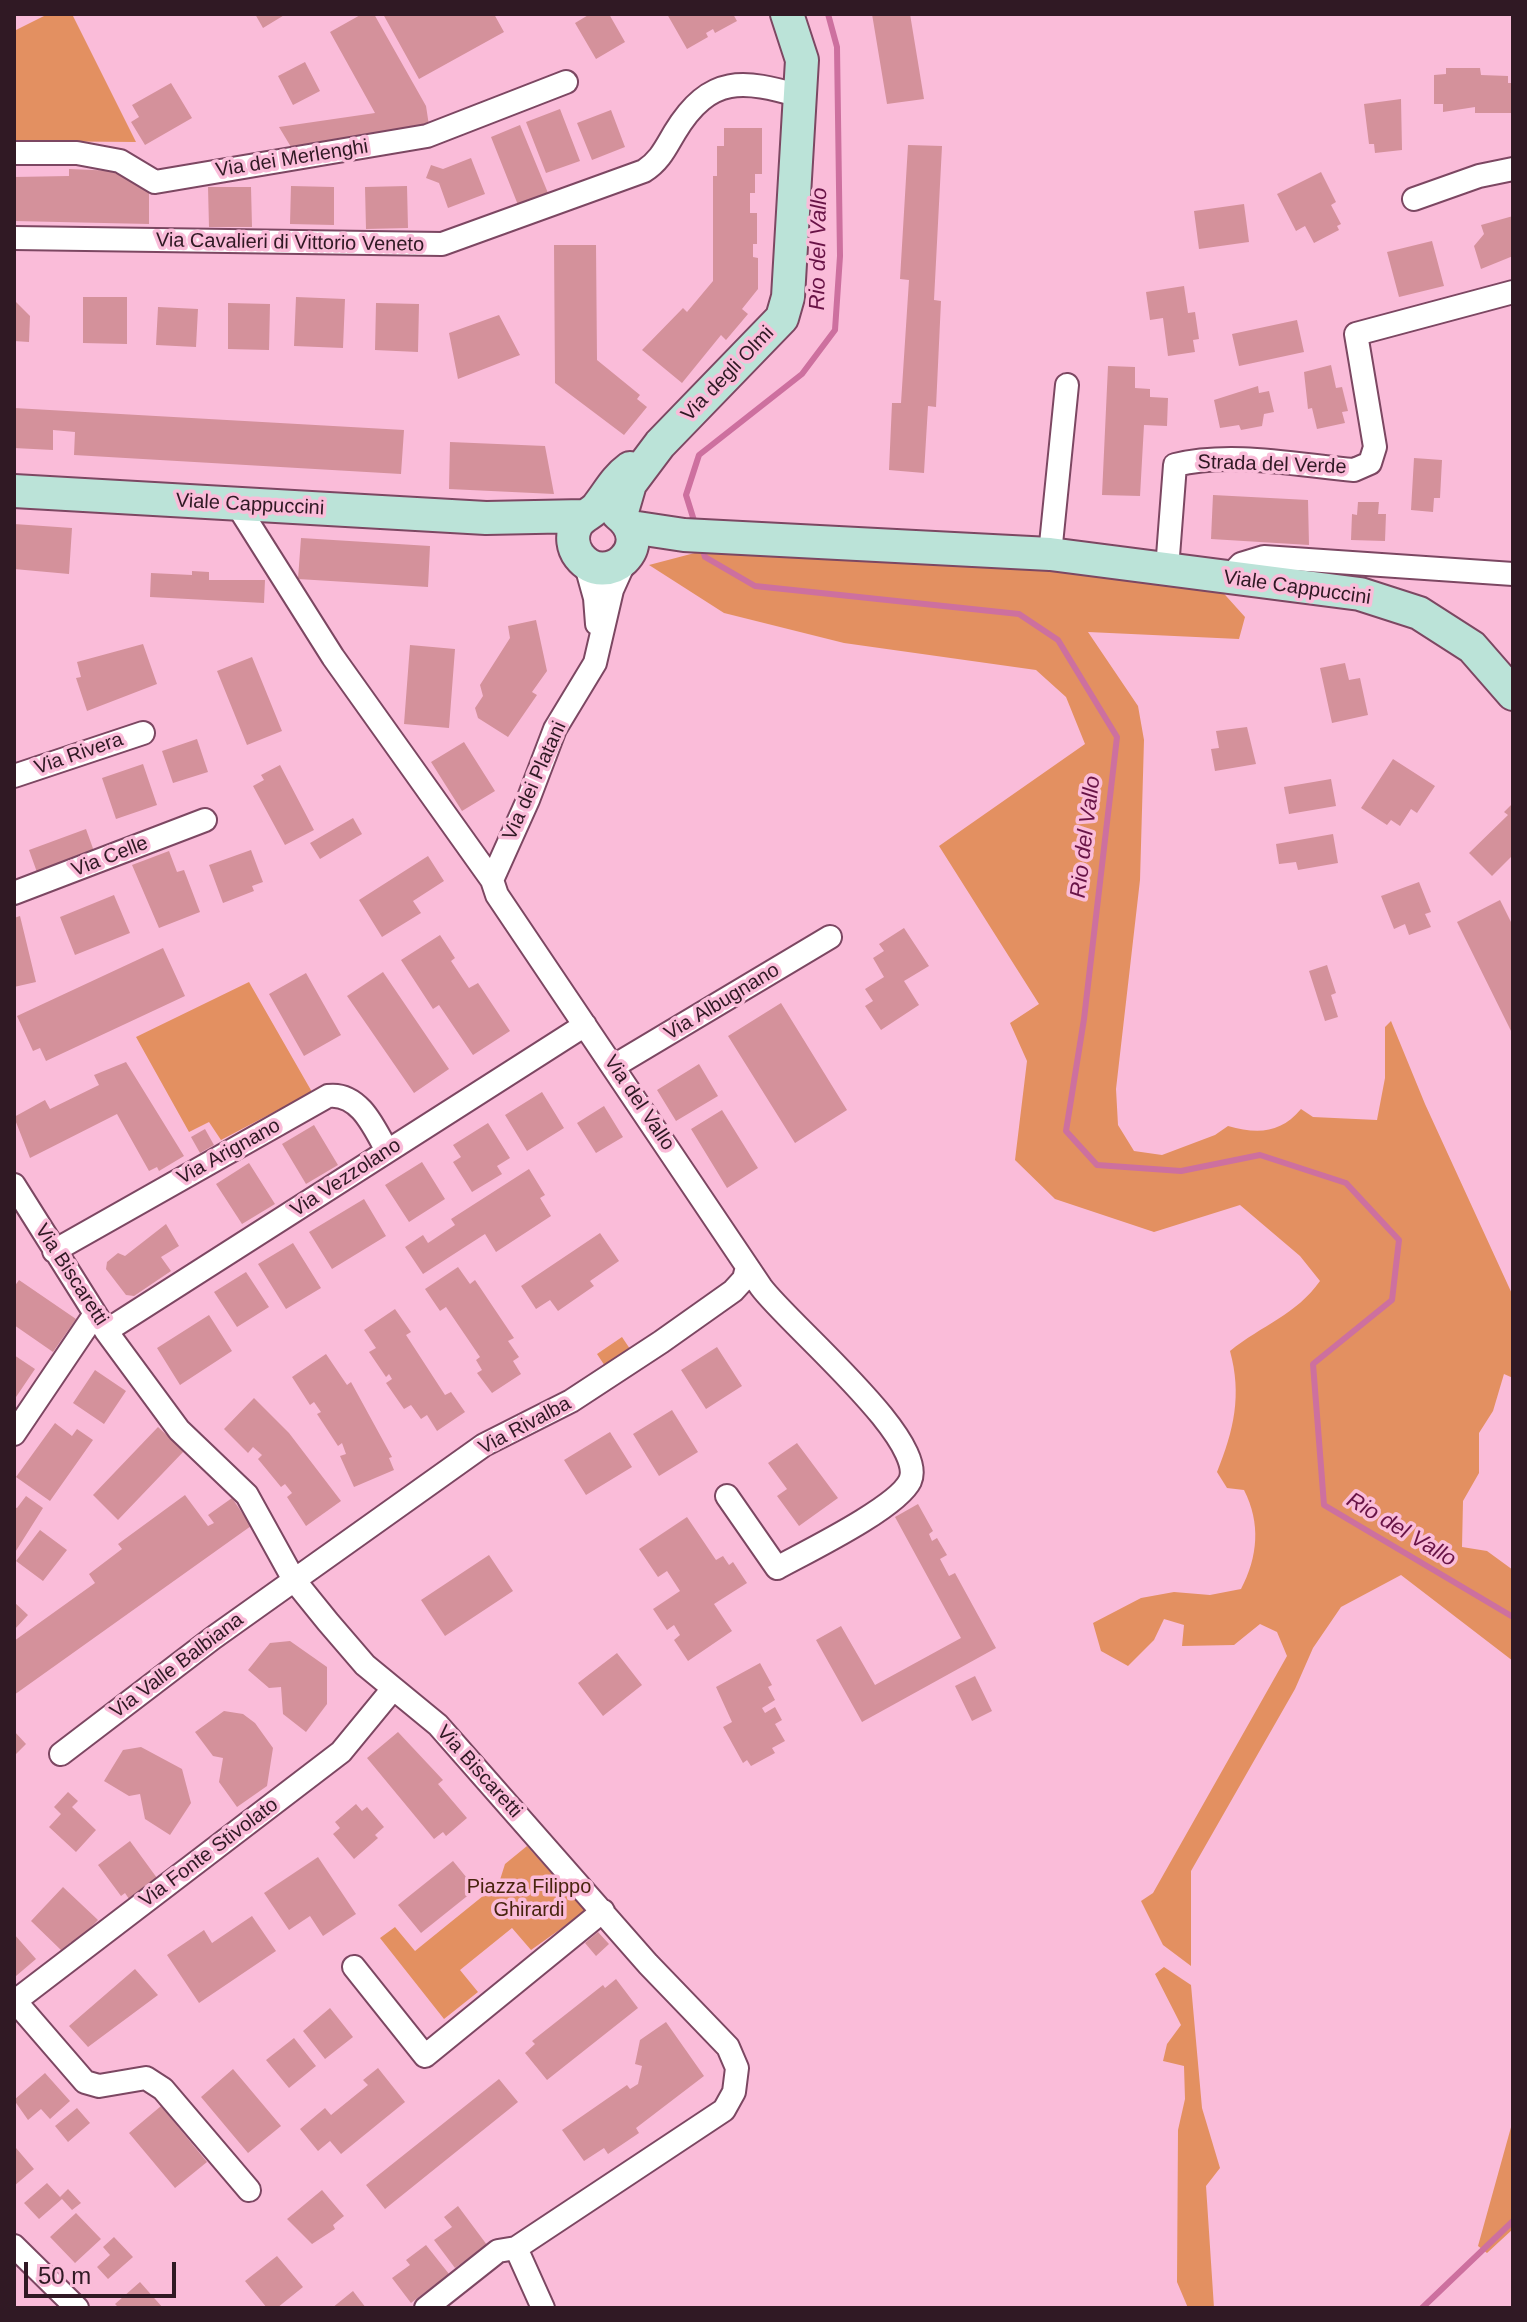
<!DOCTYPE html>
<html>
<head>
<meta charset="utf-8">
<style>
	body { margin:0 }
	#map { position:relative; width:1527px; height:2322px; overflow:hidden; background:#fabcd9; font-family:Helvetica,sans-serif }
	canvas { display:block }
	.frame { position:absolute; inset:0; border:16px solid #301924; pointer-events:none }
	.scale { position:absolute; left:24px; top:2262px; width:152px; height:36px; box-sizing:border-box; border:4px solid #301924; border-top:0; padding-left:10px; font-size:24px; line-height:28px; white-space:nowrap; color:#301924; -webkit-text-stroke:6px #fabcd9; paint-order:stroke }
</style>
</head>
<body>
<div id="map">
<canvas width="1527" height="2322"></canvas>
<div class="frame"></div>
<div class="scale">50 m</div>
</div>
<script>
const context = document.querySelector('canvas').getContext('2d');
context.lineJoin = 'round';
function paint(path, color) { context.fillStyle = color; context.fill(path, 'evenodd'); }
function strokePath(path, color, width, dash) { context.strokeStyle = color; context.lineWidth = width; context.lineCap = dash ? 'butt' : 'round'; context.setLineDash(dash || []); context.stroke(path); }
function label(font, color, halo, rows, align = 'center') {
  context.font = font + ' Helvetica,sans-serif'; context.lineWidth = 7; context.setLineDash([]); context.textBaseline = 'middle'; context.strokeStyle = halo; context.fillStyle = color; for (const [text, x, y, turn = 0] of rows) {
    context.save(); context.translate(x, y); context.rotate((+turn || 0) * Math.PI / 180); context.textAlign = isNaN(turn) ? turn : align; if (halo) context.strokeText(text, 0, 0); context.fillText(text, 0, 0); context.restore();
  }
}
const green = new Path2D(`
	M48,14H72L136,142L14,141V31Z
	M706,550L807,558L822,550L1047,565L1218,587L1245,617L1239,639L1088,632L1138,706L1144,740L1140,880L1116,1089L1118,1125L1134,1151L1162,1155L1215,1135L1228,1126C1257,1134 1280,1134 1301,1109L1313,1117L1377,1120L1385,1078V1027L1391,1021L1425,1104L1513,1296V1378L1504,1374L1493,1411L1479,1433V1473L1463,1501L1462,1547L1487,1551L1513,1570V1661L1401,1575L1341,1607L1313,1648L1295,1689L1191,1871V1966L1163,1945L1141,1901L1153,1893L1287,1656L1277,1632L1260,1624L1234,1645L1182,1646L1184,1625L1164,1619L1154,1640L1128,1666L1101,1651L1093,1623L1141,1598L1174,1592L1210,1595L1241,1589C1258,1557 1261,1523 1244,1490L1227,1488L1217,1472C1234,1430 1242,1395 1230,1351C1262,1325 1296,1315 1320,1281L1300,1256L1240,1205L1154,1232L1055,1199L1015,1160L1027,1061L1010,1023L1039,1004L939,846L1085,744L1066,697L1036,670L844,643L724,613L649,565Z
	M249,982L312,1092L221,1140L209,1122L189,1132L136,1037Z
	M622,1337L630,1349L605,1366L597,1354Z
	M527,1846L586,1911L531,1950L512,1928L460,1970L478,1992L444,2019L380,1938L395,1927L415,1951L499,1883L505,1864Z
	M1164,1967L1191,1985L1202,2108L1220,2168L1206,2186L1214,2308H1188L1177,2282L1178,2130L1185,2099L1184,2066L1163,2061L1167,2044L1181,2025L1155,1974Z
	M1513,2120V2229L1487,2253L1478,2246Z`);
const stream = new Path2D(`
	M696,527L686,495L699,455L802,374L835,330L840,256L837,47L828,14
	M701,545L705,557L755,586L1019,614L1058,640L1117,737L1084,1019L1066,1131L1097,1165L1181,1171L1260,1155L1346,1183L1399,1240L1392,1300L1313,1364L1324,1505L1513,1617
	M1422,2308L1513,2221`);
const building = new Path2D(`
	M255,14H286L263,28Z
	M362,14H374L426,106L430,132L294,152L279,127L375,113L330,32Z
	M383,14H494L504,32L419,79Z
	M590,14H609L625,42L596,59L575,23Z
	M667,14H733L737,21L715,33L713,29L706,33L708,37L687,49Z
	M872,14H910L924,99L887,104Z
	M305,62L320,91L293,105L278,76Z
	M1446,68H1480L1481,75L1508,76V83H1513V113H1475V107L1443,112V104H1434V75L1446,74Z
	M171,83L192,118L145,145L131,122L139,117L132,105Z
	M1401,99L1402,150L1375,153L1374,144H1369L1364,104Z
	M560,109L580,161L546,173L526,122Z
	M611,110L625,147L592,160L577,123Z
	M520,125L548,193L518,205L491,137Z
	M724,128H762V174H755V193H750V213H757V244H753V257L758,258V289L742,309L748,314L726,340L721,335L682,383L642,350L683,308L687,312L713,281V176H717V146H724Z
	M908,145L942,146L934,300L941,301L936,407L928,406L924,473L889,470L892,403H901L909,280L900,279Z
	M471,158L485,194L448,208L439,183L426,178L431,165L443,169Z
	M69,169L116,171L149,190V224L14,221V177L69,176Z
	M1321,172L1336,202L1331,205L1341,224L1337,226L1339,230L1314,243L1305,226L1296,231L1277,194Z
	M291,186L334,187V225L290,224Z
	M407,186L408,228L366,229L365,187Z
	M208,187H251L252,227H209Z
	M1244,204L1249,242L1199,249L1194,211Z
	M1513,216V256L1481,269L1474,246L1484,234L1481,225Z
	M1432,241L1444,286L1399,297L1387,252Z
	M554,245H596L597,360L640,395L637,399L647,407L624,435L555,383Z
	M1184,286L1188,313L1195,312L1199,339L1193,340L1195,352L1168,356L1163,318L1150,320L1146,292Z
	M83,297H127V344L83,343Z
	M296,297L345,299L343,348L294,346Z
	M14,300L30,316L29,342L14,341Z
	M228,303L270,304L269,350L228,349Z
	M376,303L419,304L418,352L375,350Z
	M158,307L198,309L196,347L156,345Z
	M499,315L520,355L458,379L449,333Z
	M1297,320L1304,352L1239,366L1232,334Z
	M1331,365L1336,388L1342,387L1348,411L1342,412L1345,423L1317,429L1312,408L1308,409L1304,372Z
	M1108,366L1135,367V388L1150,389V397L1168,398L1167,426L1144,425L1140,496L1102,495Z
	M1258,386L1259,393L1269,391L1274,412L1264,414L1262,426L1241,430L1239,425L1220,428L1214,400Z
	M14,408L404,430L401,474L74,455L75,432L53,430V450L14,448Z
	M450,442L545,446L554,494L449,489Z
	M1414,458L1442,460L1440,498H1434L1433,512L1411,510Z
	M1213,495L1308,500L1309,545L1211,539Z
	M1358,502H1379L1378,514H1386L1385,541L1351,540L1352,514L1357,515Z
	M14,524L72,528L69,574L14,569Z
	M301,538L430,546L428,587L298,579Z
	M192,571L209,572V580H265L264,603L150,597L151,573L192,575Z
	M536,620L547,671L532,692L537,695L508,737L478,718L475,708L483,696L480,685L510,638L508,626Z
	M143,644L157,684L87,711L76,678L81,677L77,662Z
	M410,645L455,649L449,728L404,724Z
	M252,657L282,731L247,745L217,671Z
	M1345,663L1349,680L1360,678L1368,715L1332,723L1320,668Z
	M1247,727L1256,764L1215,771L1211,749L1219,748L1216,731Z
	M197,739L208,772L173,783L162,751Z
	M464,742L495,791L462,811L431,762Z
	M1393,759L1435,786L1417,813L1411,809L1400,826L1391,820L1387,825L1361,808Z
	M143,764L157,805L116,819L102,778Z
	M280,765L314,830L285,845L253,786L264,780L261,775Z
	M1331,779L1336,806L1289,814L1284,787Z
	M1513,803V855L1492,876L1469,853L1508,815L1504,812Z
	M353,818L362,834L320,859L310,843Z
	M86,829L95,854L38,875L29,850Z
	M1333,834L1338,863L1298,870L1296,862L1279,864L1276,844Z
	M251,850L263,882L252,886L254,891L223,903L209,865Z
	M169,851L177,872L184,870L200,912L159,928L132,865Z
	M428,856L444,881L413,901L421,913L382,937L359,900Z
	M1419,882L1431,912L1425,914L1431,927L1409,935L1405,924L1394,929L1381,896Z
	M114,895L130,933L75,955L60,917Z
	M1500,900L1513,926V1035L1457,922Z
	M20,916L36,982L14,987V918Z
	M904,928L929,966L904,981L919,1005L881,1030L865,1006L873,1001L865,989L884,977L873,958L884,951L879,944Z
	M440,935L455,958L451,961L469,988L478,983L510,1031L473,1055L439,1005L433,1009L401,960Z
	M163,948L185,996L46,1061L40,1048L33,1051L17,1016Z
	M1327,965L1336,993L1331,995L1338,1017L1325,1021L1309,971Z
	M383,972L449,1069L414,1093L347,996Z
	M306,973L341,1035L304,1056L269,994Z
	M781,1003L847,1110L795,1143L728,1036Z
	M126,1062L184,1156L159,1171L157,1167L149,1171L117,1114L30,1158L14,1117L45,1100L50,1109L99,1085L94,1075Z
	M699,1064L718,1096L676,1121L657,1090Z
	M542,1092L564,1128L527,1151L505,1115Z
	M604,1106L623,1137L596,1153L577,1123Z
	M722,1110L758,1168L727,1188L691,1129Z
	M488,1123L510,1158L497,1166L502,1174L472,1192L453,1162L461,1157L453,1145Z
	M314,1125L338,1165L306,1184L282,1144Z
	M205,1129L214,1145L200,1153L191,1137Z
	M422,1162L445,1199L409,1222L385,1185Z
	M249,1163L275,1204L242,1224L216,1184Z
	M529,1169L545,1195L540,1198L551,1216L496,1252L485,1234L423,1274L405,1247L423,1235L428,1243L455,1225L451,1219Z
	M364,1199L386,1236L332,1269L309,1232Z
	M166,1224L179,1246L161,1257L171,1271L134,1296L126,1295L106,1269L107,1262L118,1253L125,1256Z
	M600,1233L619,1261L590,1281L594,1286L558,1311L550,1300L536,1309L521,1286Z
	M293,1243L321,1288L286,1309L258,1264Z
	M458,1267L470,1284L475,1280L514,1338L508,1341L519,1357L513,1361L521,1374L492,1393L477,1373L482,1370L476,1360L480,1357L446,1307L440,1311L425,1289Z
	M246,1272L269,1307L237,1327L214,1292Z
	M19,1280L76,1319L53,1352L14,1325V1287Z
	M395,1309L411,1332L406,1335L445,1395L451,1392L465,1412L437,1431L427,1415L421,1419L411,1405L404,1409L386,1383L392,1379L389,1374L386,1377L369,1352L376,1348L364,1330Z
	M209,1315L232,1351L180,1385L157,1348Z
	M717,1347L742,1386L706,1409L681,1370Z
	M326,1354L347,1385L351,1382L392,1457L389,1458L394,1470L354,1487L340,1456L346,1454L342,1443L338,1446L317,1414L321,1412L314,1402L310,1405L292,1377Z
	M14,1355L35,1369L14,1400Z
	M95,1370L126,1391L104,1424L73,1403Z
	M254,1398L289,1433L341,1501L306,1526L287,1497L292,1493L285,1484L281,1487L258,1459L262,1455L253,1447L248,1453L224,1429Z
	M672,1410L698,1452L659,1476L633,1434Z
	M55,1423L72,1436L77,1429L93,1440L50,1501L16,1477Z
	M158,1427L184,1451L118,1520L93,1495Z
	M610,1432L632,1467L586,1495L564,1460Z
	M797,1443L838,1498L799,1526L777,1496L787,1489L768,1463Z
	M185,1495L208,1526L214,1523L208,1515L232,1498L251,1526L14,1695V1641L95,1583L89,1574L122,1549L118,1544Z
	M26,1496L43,1508L14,1554V1507L17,1508Z
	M918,1504L933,1531L929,1534L932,1541L937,1538L947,1555L940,1559L949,1576L955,1573L996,1648L862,1722L816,1640L841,1626L875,1685L961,1638L895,1517Z
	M687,1517L716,1560L723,1556L729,1565L733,1562L747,1583L714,1604L732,1631L688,1661L674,1640L680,1635L674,1625L667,1630L653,1609L680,1591L667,1571L658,1577L639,1549Z
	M40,1530L67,1550L43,1581L16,1561Z
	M489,1555L513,1591L445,1636L421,1600Z
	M14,1602L28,1615L14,1630Z
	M290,1641L327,1667V1704L306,1732L283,1714L281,1687L269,1688L248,1670L270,1643Z
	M617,1653L642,1685L603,1716L578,1683Z
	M760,1663L772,1685L768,1687L775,1700L762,1708L765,1713L775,1707L782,1720L775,1724L785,1741L772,1748L775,1753L751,1766L747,1760L743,1763L723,1727L732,1722L716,1687Z
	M975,1676L992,1711L972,1721L955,1686Z
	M224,1711L243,1714L255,1723L273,1748L267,1786L237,1807L219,1782L223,1758L213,1756L195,1732Z
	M14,1731L26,1744L14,1756Z
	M398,1732L443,1780L438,1784L467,1818L446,1836L443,1832L434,1839L367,1758Z
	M141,1747L182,1769L191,1803L170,1835L145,1819L140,1794L129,1796L104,1781L123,1750Z
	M68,1792L78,1801L72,1807L96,1830L76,1852L49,1827L61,1814L54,1807Z
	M356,1804L362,1811L367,1807L384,1827L375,1835L378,1838L354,1859L333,1834L340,1828L335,1822Z
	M130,1841L157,1878L129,1899L125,1893L121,1896L98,1865Z
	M318,1857L356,1914L323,1936L310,1916L289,1930L264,1893Z
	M453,1861L476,1889L421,1933L398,1905Z
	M63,1887L98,1920L74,1945L71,1942L62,1951L31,1921Z
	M252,1916L276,1951L199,2003L167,1955L204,1930L212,1943Z
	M598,1932L609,1944L596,1956L585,1943Z
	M14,1934L36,1959L16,1976L14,1974Z
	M135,1969L158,1995L88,2047L69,2026Z
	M616,1979L638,2008L547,2080L525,2053L535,2044L532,2041L603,1985L605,1988Z
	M330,2008L353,2037L325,2059L303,2031Z
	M666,2022L704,2076L636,2128L639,2133L608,2154L604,2148L584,2161L562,2130L627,2085L630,2089L638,2084L642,2066L635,2064L640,2040Z
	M294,2038L316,2066L289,2088L266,2060Z
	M378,2068L405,2102L341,2154L330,2141L318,2151L300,2129L325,2108L331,2115L368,2085L363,2080Z
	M233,2069L281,2126L248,2153L201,2097Z
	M45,2073L70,2101L50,2119L41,2109L28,2120L14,2100Z
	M499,2079L518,2102L385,2209L366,2185Z
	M161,2106L207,2162L175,2188L129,2133Z
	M77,2108L90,2123L68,2142L55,2126Z
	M16,2148L34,2169L14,2186V2150Z
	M47,2183L60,2197L68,2189L81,2203L72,2210L62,2199L39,2219L24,2203Z
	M322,2190L344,2216L333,2225L335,2229L312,2244L287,2219Z
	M458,2206L487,2245L455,2268L434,2240L452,2227L444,2217Z
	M76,2213L101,2239L75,2263L50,2237Z
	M114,2237L133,2257L108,2279L97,2267L110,2255L103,2247Z
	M426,2245L449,2274L411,2303L392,2278L410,2265L406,2260Z
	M277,2256L303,2287L277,2308H267L245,2281Z
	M140,2282L163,2308H119L115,2304Z
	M353,2291L366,2308H332Z`);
const street = new Path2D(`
	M14,153H77L120,161L155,182L427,136L566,82
	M1414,199L1479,176L1513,169
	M14,238L442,244L644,171C660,161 666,147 675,132C710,74 744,80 800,96
	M237,505L333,657L492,880L497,895L761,1287C787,1323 929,1440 910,1481C897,1508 806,1552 777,1568L727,1496
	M1050,554L1067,385
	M585,562L595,598L597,624
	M1167,569L1175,465C1231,451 1297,465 1354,470L1370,463L1375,447L1356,334L1513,292
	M1228,578L1241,564L1264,557L1513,574
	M14,776L143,733
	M492,880L528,800L555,729L595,663L612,590L626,559
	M14,893L205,820
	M614,1066L830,937
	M14,1185L106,1331L179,1430L247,1495L294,1580L328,1622L365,1665L438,1725L648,1964L728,2047L737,2068L734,2092L724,2110L516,2248L543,2308
	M54,1251L328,1096C359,1092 374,1127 387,1151
	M106,1331L585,1025
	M14,1434L95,1314
	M61,1754L213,1638L484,1445L571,1401L661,1342L733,1291L744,1279L747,1267
	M354,1967L425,2056L603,1911
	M15,2001L85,2082L99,2086L146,2078L163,2089L249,2190
	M14,2002L341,1752L392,1690
	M14,2246L77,2308
	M426,2308L498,2251L516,2248`);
const secondary = new Path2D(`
	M14,491L486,518L584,516
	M618,514C658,545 606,591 579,556C573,548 571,536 576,526C581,516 592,514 598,506C609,492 615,479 630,468
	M621,515L630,484L660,444L782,318L788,297L802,60L787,14
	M631,527L684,535L1050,554L1360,594L1419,613L1472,647L1513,694`);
const streetNames = [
	["Via dei Merlenghi",292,159,-9],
	["Via Cavalieri di Vittorio Veneto",290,243,1],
	["Via degli Olmi",728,374,-46],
	["Strada del Verde",1272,465,2],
	["Viale Cappuccini",250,505,3],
	["Viale Cappuccini",1297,588,8],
	["Via Rivera",79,754,-19],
	["Via dei Platani",535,781,-66],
	["Via Celle",110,857,-21],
	["Via Albugnano",722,1002,-31],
	["Via del Vallo",639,1103,56],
	["Via Arignano",229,1152,-29],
	["Via Vezzolano",346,1178,-33],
	["Via Biscaretti",71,1275,57],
	["Via Rivalba",525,1426,-28],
	["Via Valle Balbiana",177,1666,-37],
	["Via Biscaretti",479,1772,48],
	["Via Fonte Stivolato",209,1853,-37]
];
const parkNames = [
	["Piazza Filippo",529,1887],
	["Ghirardi",529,1910]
];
const waterNames = [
	["Rio del Vallo",819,249,-89],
	["Rio del Vallo",1086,837,-83],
	["Rio del Vallo",1401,1530,31]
];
paint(green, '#e39061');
strokePath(stream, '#cd709f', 6);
paint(building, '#d4919b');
strokePath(street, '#7c4762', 26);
strokePath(secondary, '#7c4762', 36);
strokePath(street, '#fff', 22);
strokePath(secondary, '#bbe3d8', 32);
label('20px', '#301924', '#fabcd9', streetNames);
label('20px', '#48240e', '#fabcd9', parkNames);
label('italic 22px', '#681346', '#fabcd9', waterNames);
</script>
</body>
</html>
